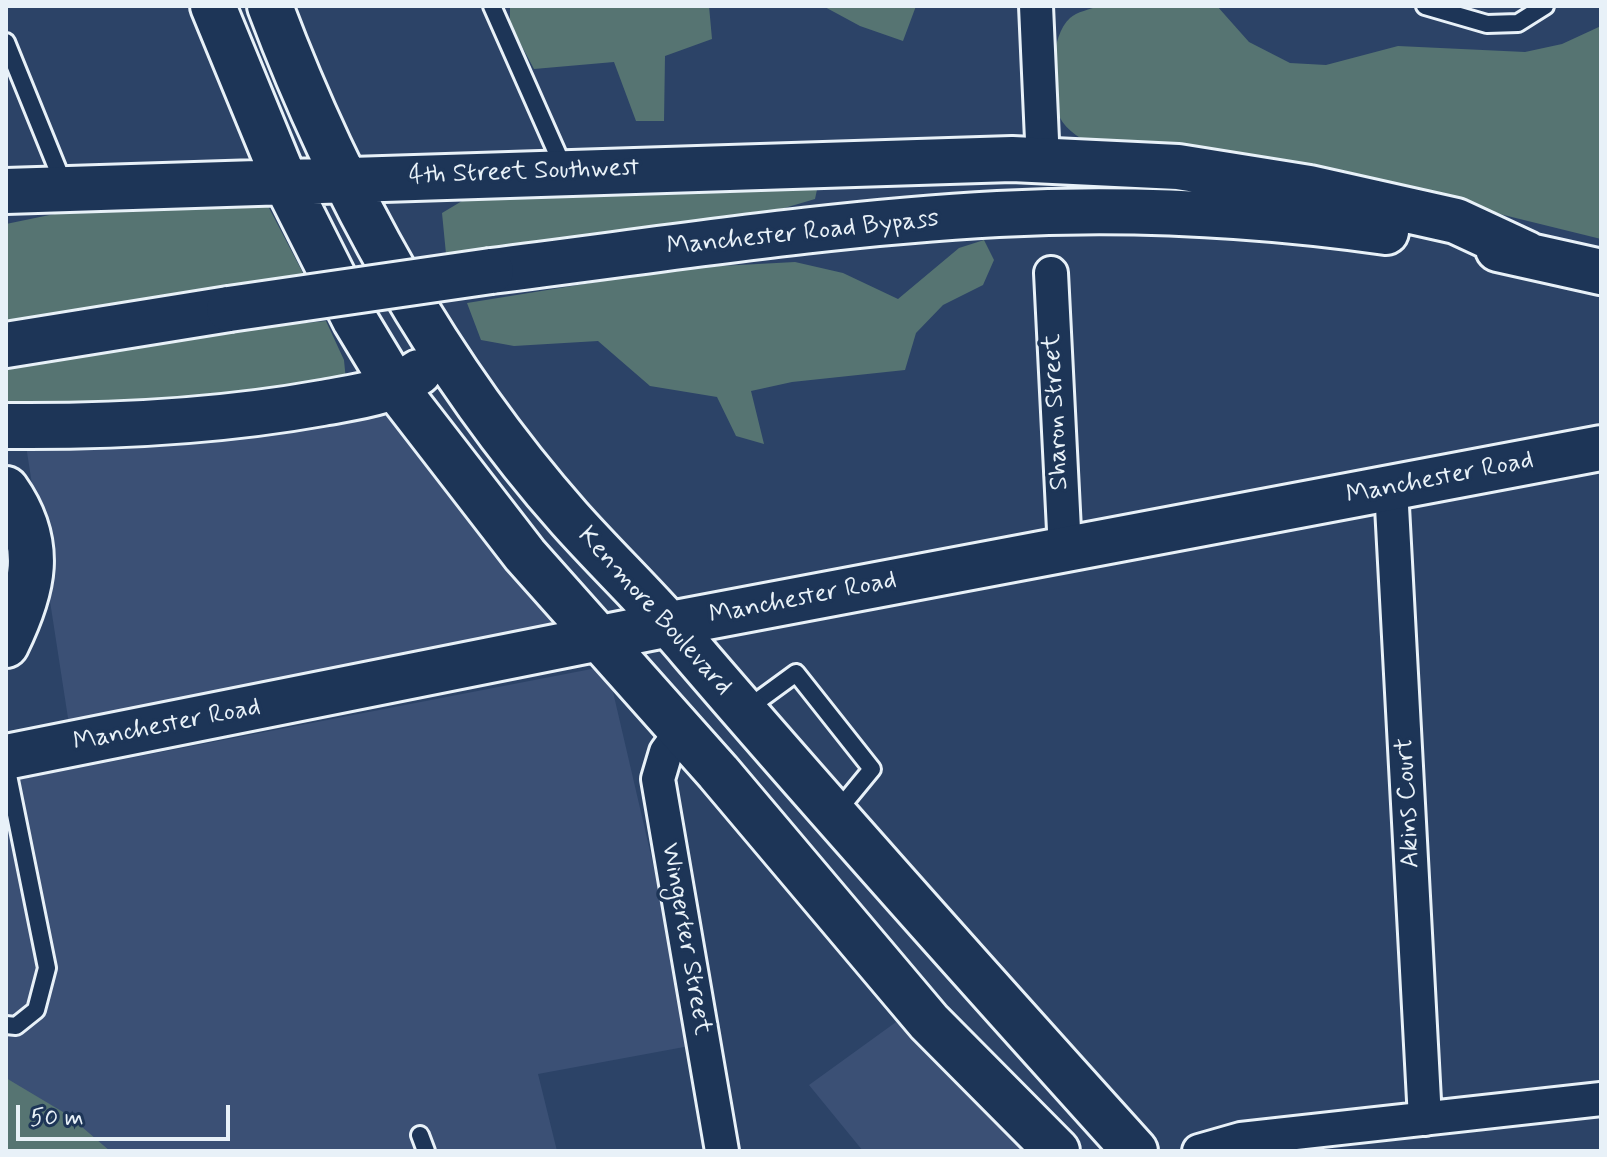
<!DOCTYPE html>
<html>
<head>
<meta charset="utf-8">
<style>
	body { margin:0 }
	#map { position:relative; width:1607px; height:1157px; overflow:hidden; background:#2c4367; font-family:Mynerve,sans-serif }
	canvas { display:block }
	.frame { position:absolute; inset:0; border:8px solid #e8f1f8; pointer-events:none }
	.scale { position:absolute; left:16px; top:1105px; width:214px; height:36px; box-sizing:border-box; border:4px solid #e8f1f8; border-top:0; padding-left:10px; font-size:24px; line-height:28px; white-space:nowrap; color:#e8f1f8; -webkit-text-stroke:6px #1d3557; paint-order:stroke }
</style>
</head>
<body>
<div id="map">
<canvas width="1607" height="1157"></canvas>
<div class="frame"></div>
<div class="scale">50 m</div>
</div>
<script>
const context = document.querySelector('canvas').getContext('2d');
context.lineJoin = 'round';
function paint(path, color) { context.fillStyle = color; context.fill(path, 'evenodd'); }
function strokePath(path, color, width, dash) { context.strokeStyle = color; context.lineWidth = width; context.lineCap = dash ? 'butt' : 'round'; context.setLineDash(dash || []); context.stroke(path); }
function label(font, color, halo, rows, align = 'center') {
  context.font = font + ' Mynerve,sans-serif'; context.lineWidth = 7; context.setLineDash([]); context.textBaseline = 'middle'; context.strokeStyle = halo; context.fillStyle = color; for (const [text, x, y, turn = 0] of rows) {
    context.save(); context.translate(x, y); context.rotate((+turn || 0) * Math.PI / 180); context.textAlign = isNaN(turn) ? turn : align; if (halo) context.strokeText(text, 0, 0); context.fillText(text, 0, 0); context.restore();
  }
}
const built = new Path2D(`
	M396,388L598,638L72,744L23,426Z
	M607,666L695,1045L538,1074L557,1151H6V782Z
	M903,1017L1062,1151H863L809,1085Z`);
const green = new Path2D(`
	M510,6H709L712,39L665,56L664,121H636L614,62L534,69L510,24Z
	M823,6H916L903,41L860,26Z
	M1099,6H1217L1249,42L1290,63L1326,65L1398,46L1525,52L1562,44L1601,26V239L1398,189L1098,148C1083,140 1067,132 1059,116C1049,93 1050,35 1070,18C1076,12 1091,9 1099,6Z
	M818,185L815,199L771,212L446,254L442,213L467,198Z
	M133,205L268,206L304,275L6,322V224L69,211Z
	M984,240L994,260L983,285L943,305L916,333L905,370L792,382L751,391L764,444L736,436L717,397L650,386L598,341L514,346L481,340L467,303L683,268L795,262L843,273L898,299L959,248Z
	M326,321L344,360L346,381L240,406L6,414V366L129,340Z
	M6,1078L68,1115L110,1151H6Z`);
const lane = new Path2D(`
	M492,6L565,171
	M1425,6L1487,24L1518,23L1545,6
	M6,42L64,185
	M744,711L796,673L872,769L835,814
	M6,765L47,968L36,1010L16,1026L6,1025
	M420,1135L426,1151`);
const street = new Path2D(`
	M1036,6L1043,162
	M1051,273L1065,550
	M1391,488L1425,1119
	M680,733L666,752L658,779L722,1151
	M1199,1151L1241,1139L1601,1099`);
const secondary = new Path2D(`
	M213,6L285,181L355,320L396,388L525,555L718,772L929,1022L1057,1151
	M270,6C339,190 438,370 569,518C609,563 653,604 692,651C837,820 986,986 1135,1151
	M6,191L1012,159L1178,167L1309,188L1456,221L1527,254
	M1498,249L1601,272
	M491,271C659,250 829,223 998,214C1127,207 1259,214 1386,232
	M6,345L229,309
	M6,426C113,427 217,422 322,403C359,396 388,394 419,372
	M6,489C45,544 33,590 6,645
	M6,757L670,624L1601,448`);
const secondaryBridge = new Path2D(`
	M229,309L491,271`);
const streetNames = [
	["4th Street Southwest",524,173,-2],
	["Manchester Road Bypass",803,234,-6],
	["Sharon Street",1057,412,-93],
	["Manchester Road",1440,479,-11],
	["Manchester Road",803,599,-11],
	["Kenmore Boulevard",654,612,48],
	["Manchester Road",167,726,-11],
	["Akins Court",1409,803,-93],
	["Wingerter Street",685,939,80]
];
paint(built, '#3b5075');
paint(green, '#567472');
strokePath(lane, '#e8f1f8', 22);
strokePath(street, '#e8f1f8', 38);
strokePath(secondary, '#e8f1f8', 50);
strokePath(lane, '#1d3557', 16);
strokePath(street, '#1d3557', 32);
strokePath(secondary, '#1d3557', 44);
strokePath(secondaryBridge, '#e8f1f8', 50, []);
strokePath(secondaryBridge, '#1d3557', 44);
label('26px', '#e8f1f8', '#1d3557', streetNames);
</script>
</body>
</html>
